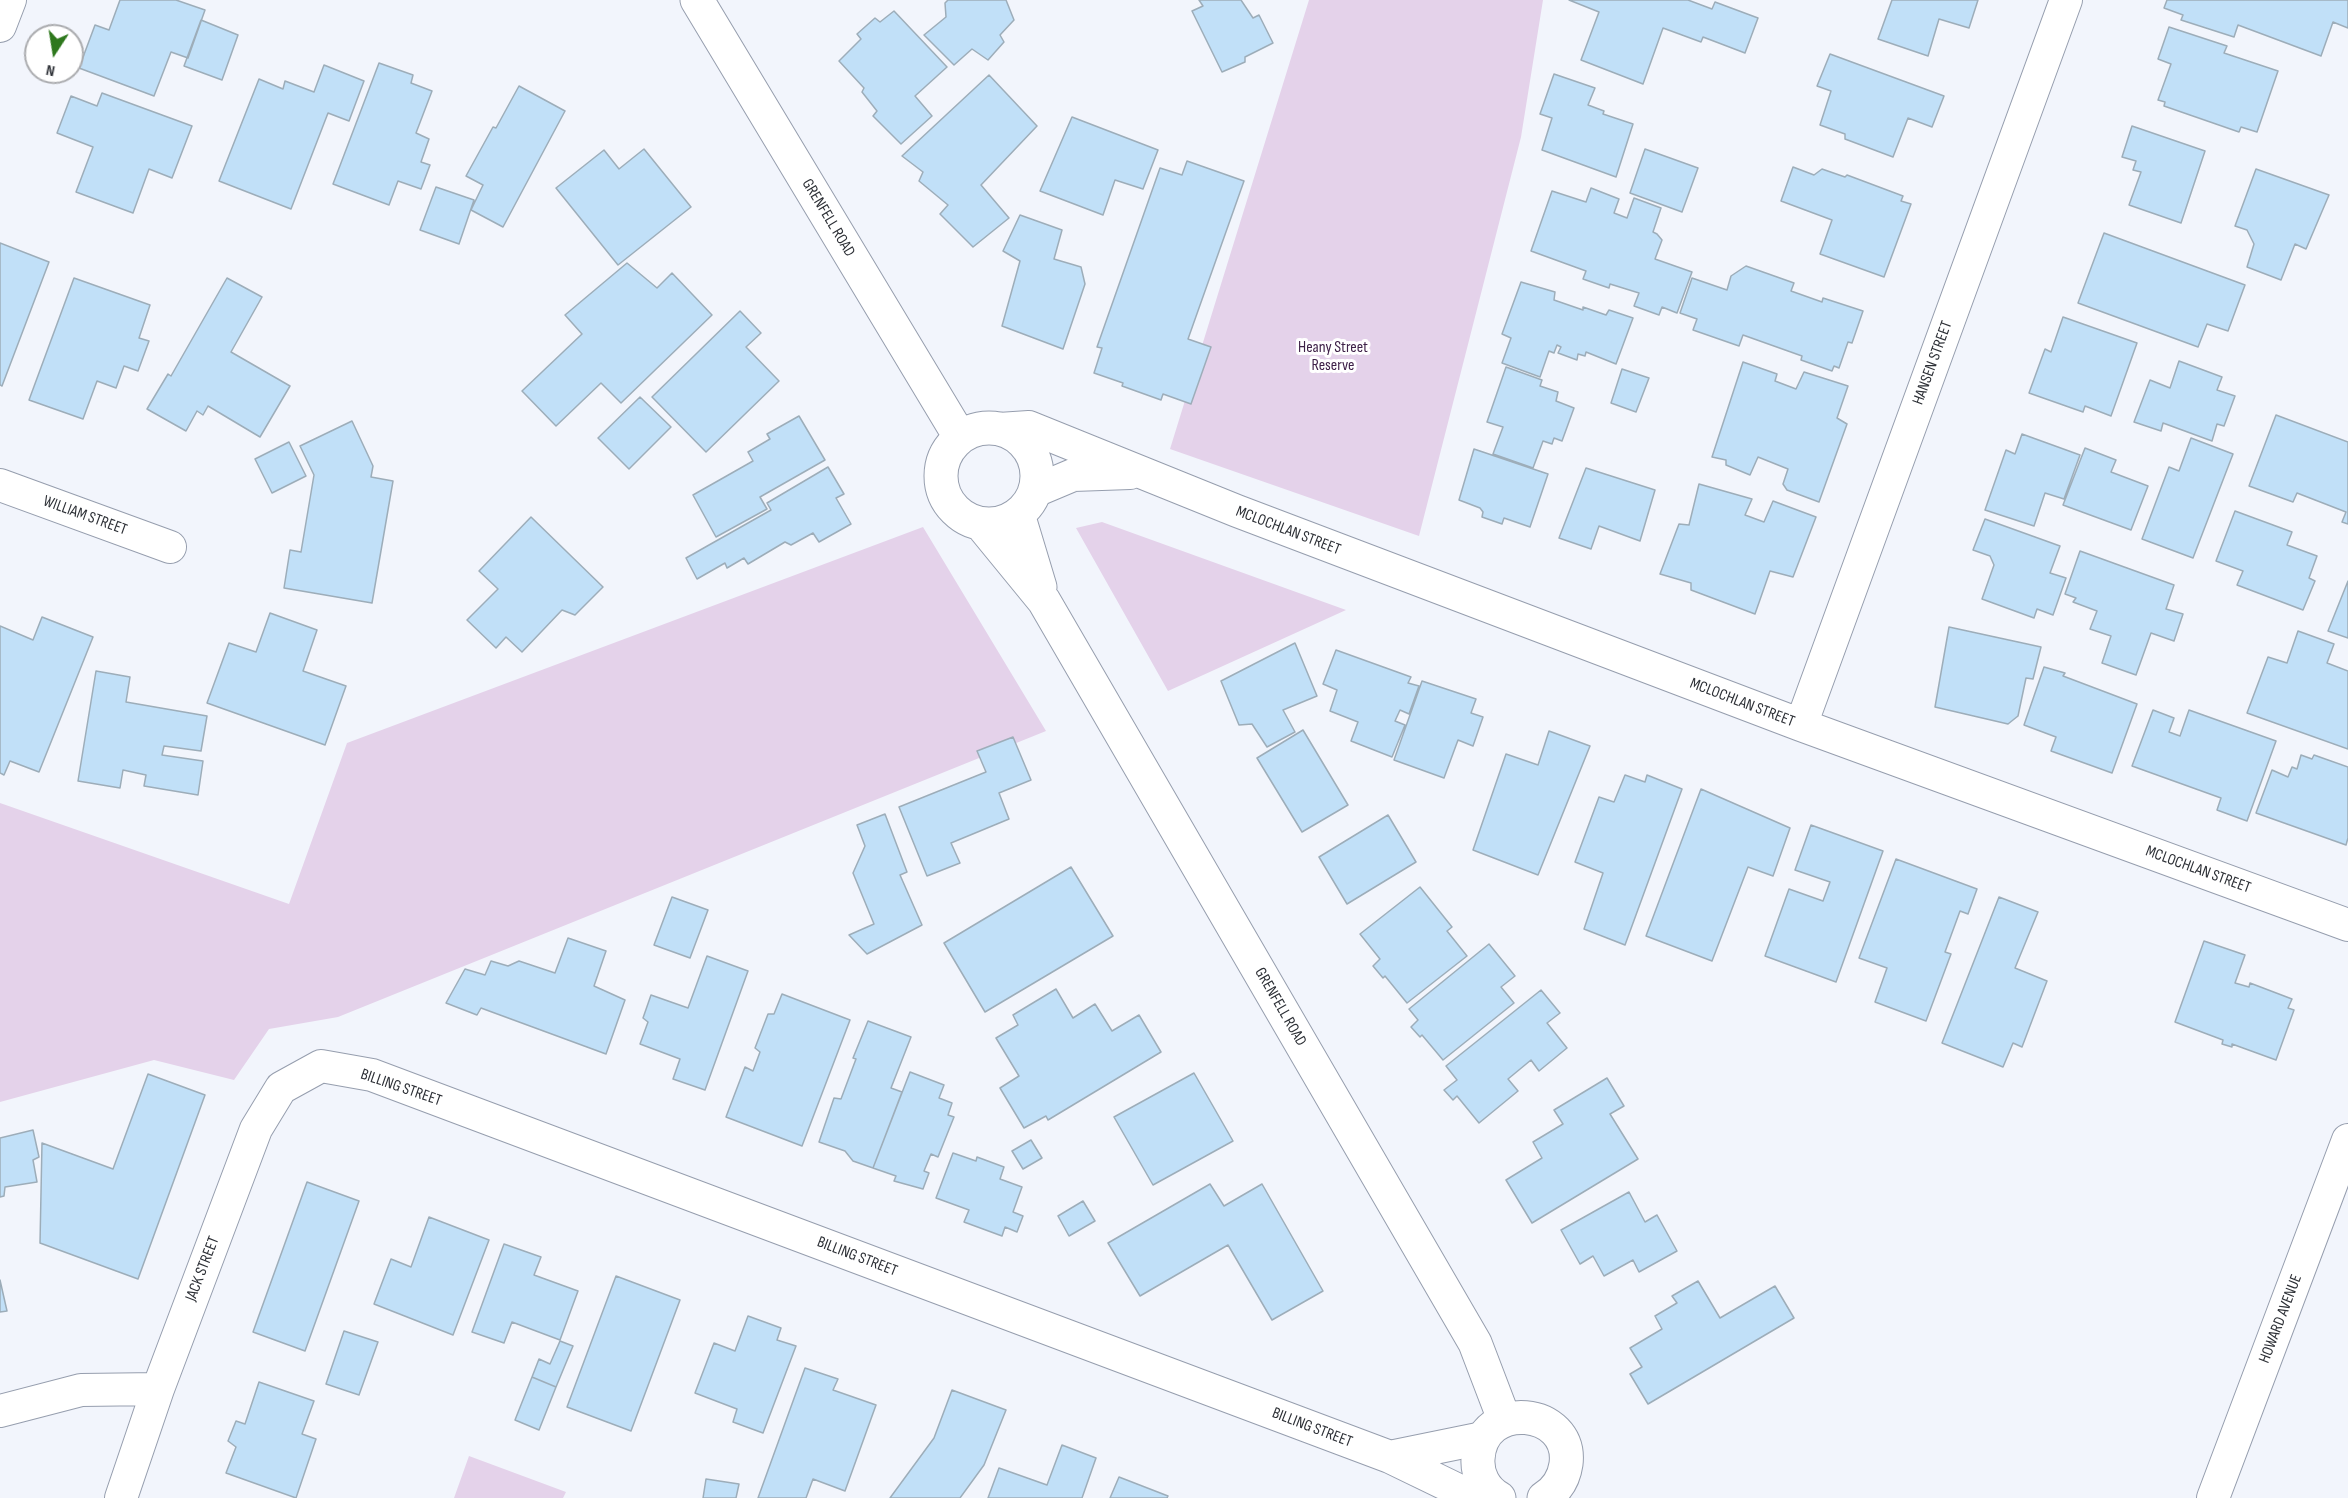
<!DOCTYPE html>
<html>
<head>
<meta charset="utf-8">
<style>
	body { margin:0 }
	#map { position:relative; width:2348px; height:1498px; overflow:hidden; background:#f2f5fc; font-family:"Sofia Sans Condensed",sans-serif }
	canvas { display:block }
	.north { position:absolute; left:24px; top:24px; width:60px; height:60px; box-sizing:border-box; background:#fff; border:2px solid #abacaf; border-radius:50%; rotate:192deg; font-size:16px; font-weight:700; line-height:24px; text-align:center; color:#2d3036 }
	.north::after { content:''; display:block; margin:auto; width:21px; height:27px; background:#2e781d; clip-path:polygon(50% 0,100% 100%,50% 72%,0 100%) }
</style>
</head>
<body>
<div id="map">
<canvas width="2348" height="1498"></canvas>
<div class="north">N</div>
</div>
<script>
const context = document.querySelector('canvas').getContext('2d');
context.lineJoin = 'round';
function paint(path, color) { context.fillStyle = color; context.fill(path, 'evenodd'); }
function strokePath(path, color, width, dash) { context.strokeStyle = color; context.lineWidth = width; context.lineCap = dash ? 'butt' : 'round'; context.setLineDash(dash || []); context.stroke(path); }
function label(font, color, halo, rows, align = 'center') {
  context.font = font + ' "Sofia Sans Condensed",sans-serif'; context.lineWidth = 6; context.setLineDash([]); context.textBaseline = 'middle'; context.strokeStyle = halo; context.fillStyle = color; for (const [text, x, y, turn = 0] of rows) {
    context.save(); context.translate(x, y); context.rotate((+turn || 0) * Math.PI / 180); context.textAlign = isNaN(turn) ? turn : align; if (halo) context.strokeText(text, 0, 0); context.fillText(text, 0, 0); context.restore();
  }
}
const green = new Path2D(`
	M1309,0H1543L1521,137L1419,536L1170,449Z
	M1102,522L1346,610L1168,691L1076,528Z
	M923,527L1046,731L338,1017L269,1029L234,1080L154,1060L0,1102V803L289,904L347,743Z
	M469,1456L566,1492L563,1498H454Z`);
const building = new Path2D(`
	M120,0H176L205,10L188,58L171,52L154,96L79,68L95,25L109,30Z
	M948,0H1006L1014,20L1000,35L1004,42L988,60L972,49L954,65L924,35L946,17L945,3Z
	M1199,0H1241L1253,18L1259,15L1273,43L1245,57V62L1222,72L1192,11L1203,6Z
	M1569,0H1688L1712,9L1715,2L1758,18L1745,53L1703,37L1701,42L1663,28L1643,84L1581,60L1599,12Z
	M1892,0H1978L1969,28L1939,19L1928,56L1878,39Z
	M2167,0H2348V28L2333,22L2321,56L2238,25L2234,37L2181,20L2183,15L2164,8Z
	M894,11L947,67L915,96L932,116L901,144L873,116L877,111L862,92L864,88L839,61L861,39L857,34L875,18L880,22Z
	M201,20L238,35L222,80L184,66Z
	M2169,27L2227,46L2224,53L2278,71L2257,132L2241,127L2239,132L2164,106L2165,102L2158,100L2171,64L2158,59Z
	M1830,54L1944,96L1932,127L1908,118L1893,157L1845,139V134L1820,125L1831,91L1817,86Z
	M379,63L413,75L411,83L432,91L416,133L429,139L421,162L430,165L421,189L398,181L389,205L333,184Z
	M324,65L364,81L349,121L328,113L291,209L219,181L259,79L283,89L285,81L314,92Z
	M1554,74L1595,88L1588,105L1604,111L1603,114L1633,124L1616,177L1542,150L1552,118L1540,114Z
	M989,75L1037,126L981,185L1009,218L973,247L940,214L948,205L919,181L923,172L902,156Z
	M519,86L565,111L503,227L471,210L483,185L466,176L493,127L496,128Z
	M102,93L192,126L172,178L149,169L133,213L76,192L93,147L57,133L71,96L97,106Z
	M1072,117L1158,150L1143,189L1115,180L1103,215L1040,191Z
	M2132,126L2205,151L2181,223L2129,205L2141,172L2133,170L2136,161L2122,157Z
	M644,149L691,207L618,265L556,188L604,150L619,169Z
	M1645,149L1698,168L1682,212L1630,193Z
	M1187,161L1244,181L1188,339L1211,347L1191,404L1163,394L1161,400L1122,386L1123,383L1094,373L1102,348L1097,347L1160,168L1182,175Z
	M1793,167L1814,175L1822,169L1845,177L1847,175L1903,196L1901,201L1911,204L1884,277L1820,254L1832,220L1781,201Z
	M2256,169L2329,195L2306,249L2295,244L2281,280L2247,267L2254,244L2247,230L2235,226Z
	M436,187L474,200L459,244L420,230Z
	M1591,188L1619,199L1614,213L1627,218L1634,198L1661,208L1653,232L1657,234L1662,240L1655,259L1692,272L1677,313L1662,307L1659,315L1634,306L1639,293L1610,284L1609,288L1583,279L1586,271L1531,251L1552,191L1586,202Z
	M1020,215L1062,230L1054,259L1081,267L1085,284L1063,349L1002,326L1020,261L1003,251Z
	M2104,233L2245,285L2228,331L2207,324L2198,347L2078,303Z
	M0,243L49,262L2,386L0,385Z
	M627,263L657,288L672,273L712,315L621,403L601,383L556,426L522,391L582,334L565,315Z
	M1746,266L1794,283L1791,291L1822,302L1823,298L1863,311L1852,343L1848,342L1839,368L1834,366L1832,371L1801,360L1802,356L1743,335L1739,346L1693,330L1697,319L1680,313L1692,278L1727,290L1731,276Z
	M74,278L150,305L139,338L149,341L138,371L124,366L116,388L97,381L83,419L29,400Z
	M227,278L262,297L231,352L290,386L260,437L208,406L203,415L197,411L186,431L147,409L168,374L171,376Z
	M1521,282L1555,292L1554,300L1583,310V307L1606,315L1609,310L1633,318L1616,364L1586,352L1585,356L1578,354L1577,360L1558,353L1561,347L1557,345L1554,353L1549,351L1540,377L1502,363L1511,338L1502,334Z
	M740,311L761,333L746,347L779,381L706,452L652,397Z
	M2063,317L2137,343L2111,416L2085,406L2083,412L2029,393L2045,349L2051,352Z
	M2179,361L2222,377L2217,390L2235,396L2224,426L2217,424L2212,441L2163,423L2161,431L2134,422L2150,380L2170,388Z
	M1743,362L1777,374L1775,381L1796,389L1804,372L1848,386L1837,418L1847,424L1819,502L1787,490L1783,484L1788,469L1758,457L1750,475L1726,465V460L1712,457Z
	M1506,367L1542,380L1540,386L1558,392L1556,401L1574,408L1562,441L1554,438L1552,444L1543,441L1533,468L1493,454L1503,427L1487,422Z
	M1622,369L1649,378L1636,412L1611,403Z
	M640,397L671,427L629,469L598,438Z
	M2276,415L2348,442V524L2342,522L2346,512L2297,493L2293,502L2249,486Z
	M799,416L825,460L760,497L767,509L716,537L693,495L753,461L748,452L770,439L767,434Z
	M352,421L373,466L371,477L393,481L372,603L284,588L290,550L301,552L314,475L300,446Z
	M2022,434L2080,455L2064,499L2045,493L2034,526L1985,510L2006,450L2015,454Z
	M2191,438L2233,454L2193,558L2142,539L2169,467L2179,471Z
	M289,442L306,476L272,493L255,459Z
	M2085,448L2116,460L2111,472L2148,486L2131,530L2063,505Z
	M1474,449L1548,474L1530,527L1504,518L1502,524L1482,517L1483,512L1480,508L1459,500Z
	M828,467L844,494L836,498L851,524L819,542L813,533L791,545L785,542L748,564L744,558L727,568L725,563L697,579L686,558L771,510L767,503Z
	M1586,468L1655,490L1640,541L1599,526L1591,549L1559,538Z
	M1699,484L1752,499L1745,515L1764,522L1773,501L1816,517L1793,577L1770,571L1755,614L1691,590V583L1660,574L1679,524L1689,525Z
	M2235,511L2292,532L2287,545L2317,556L2309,578L2315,581L2303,610L2237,585L2243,571L2216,561Z
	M531,517L603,587L575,615L562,610L522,652L506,637L496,648L467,620L498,589L479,571Z
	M1985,519L2060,546L2050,573L2066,578L2053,615L2037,609L2034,618L1982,599L1994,565L1990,556L1973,550Z
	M2080,551L2174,585L2166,609L2183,614L2174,641L2151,633L2136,675L2102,663L2111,636L2090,629L2097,611L2073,602L2076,598L2065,594Z
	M2348,581V638L2328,631Z
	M270,613L317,630L303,671L346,686L325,745L207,703L229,643L256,652Z
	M42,617L93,637L39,772L10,761L4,775L0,773V626L33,640Z
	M1949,627L2041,647L2033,679L2026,678L2018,716L2008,724L1935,707Z
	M2298,631L2334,644L2327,663L2348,671V749L2247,713L2268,657L2287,663Z
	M1295,643L1317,696L1283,710L1295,732L1267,747L1252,724L1239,725L1221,681Z
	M1336,650L1411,677L1408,683L1419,686L1409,714L1400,710L1395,721L1405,725L1392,757L1351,741L1358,722L1330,711L1337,690L1323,684Z
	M2044,667L2065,673L2063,676L2137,704L2112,773L2051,751L2056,737L2024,725Z
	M96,671L130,677L126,702L207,716L201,751L164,746L162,755L203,761L198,795L144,786L146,775L123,770L120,788L78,781Z
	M1422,681L1476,699L1471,713L1483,717L1473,746L1458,740L1444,778L1394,760Z
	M2153,710L2174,718L2169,732L2180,736L2189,710L2276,741L2247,821L2217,810L2221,798L2132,766Z
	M1303,730L1348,805L1302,832L1257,758Z
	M1549,731L1590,746L1538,875L1473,850L1506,754L1538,765Z
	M1013,737L1031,780L999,793L1009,819L951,843L960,863L927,876L899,807L986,772L977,751Z
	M2301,755L2312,759L2314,755L2348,767V838L2346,845L2256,813L2272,770L2288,777L2292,767L2297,769Z
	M1625,775L1645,782L1647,775L1682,789L1625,945L1584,929L1603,873L1575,862L1599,797L1614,802Z
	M1701,789L1790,828L1773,876L1748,867L1712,961L1646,936Z
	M885,814L907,872L900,875L922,925L867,954L849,935L874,924L853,873L865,846L857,825Z
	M1388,815L1416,862L1347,904L1319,857Z
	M1811,825L1883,851L1836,982L1765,956L1789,889L1823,901L1830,882L1795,870Z
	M1896,859L1977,889L1968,914L1960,911L1945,952L1951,954L1926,1021L1875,1002L1887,968L1859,958Z
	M1071,867L1113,936L985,1012L944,943Z
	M1420,887L1452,927L1447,931L1467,956L1407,1003L1385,976L1383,978L1373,966L1380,959L1360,934Z
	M672,897L708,910L690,958L654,945Z
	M1999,897L2038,912L2015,968L2047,981L2022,1047L2013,1043L2003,1067L1942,1043Z
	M568,938L606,951L594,986L625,1000L606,1054L481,1008L477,1015L446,1003L465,969L485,975L491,961L508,966L519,961L555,973Z
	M2204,941L2245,955L2235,983L2249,987L2250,983L2292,999L2288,1008L2294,1010L2276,1060L2232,1044V1047L2222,1044L2223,1040L2175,1022Z
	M1489,944L1515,976L1501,987L1514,1003L1443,1060L1422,1035L1420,1037L1411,1027L1418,1020L1409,1009Z
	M707,956L748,971L705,1090L673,1079L680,1059L640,1044L648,1022L643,1018L651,995L688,1008Z
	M1056,989L1073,1018L1095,1004L1112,1031L1139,1015L1161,1052L1048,1120L1046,1116L1024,1128L1000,1088L1019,1076L996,1038L1018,1025L1013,1015Z
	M1541,990L1560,1013L1547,1023L1567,1048L1539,1071L1531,1060L1508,1079L1518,1091L1479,1123L1457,1096L1453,1100L1444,1090L1457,1080L1446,1066Z
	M782,994L850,1020L802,1146L726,1117L745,1067L753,1071L760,1052L755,1048L768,1014H774Z
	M868,1021L911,1037L891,1088L902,1092L873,1168L853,1161L845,1151L819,1142L834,1098L841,1099L856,1059L853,1058Z
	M910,1072L944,1085L939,1098L952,1103L948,1115L954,1117L938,1157L931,1154L924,1171L929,1173L923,1189L894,1181L896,1176L873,1168Z
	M1194,1073L1233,1141L1153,1185L1114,1117Z
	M148,1074L205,1095L138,1279L40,1243L42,1143L113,1169Z
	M1607,1078L1624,1106L1610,1114L1638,1159L1532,1223L1506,1180L1542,1158L1533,1142L1563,1124L1554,1110Z
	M33,1130L39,1157L33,1160L37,1182L5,1187L4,1196L0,1197V1138Z
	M1031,1140L1042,1158L1023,1169L1012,1151Z
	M953,1153L976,1161L977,1157L1004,1167L1000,1179L1022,1187L1013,1212L1023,1216L1017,1232L1005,1227L1002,1236L964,1222L969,1210L936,1198Z
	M307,1182L359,1201L305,1351L253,1332Z
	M1210,1184L1224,1206L1262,1184L1323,1291L1272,1320L1228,1245L1140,1296L1108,1243Z
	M1629,1192L1645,1222L1657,1215L1677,1251L1639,1272L1633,1260L1604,1276L1593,1256L1580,1264L1561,1230Z
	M1083,1201L1095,1221L1069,1236L1058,1216Z
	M429,1217L489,1240L453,1335L374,1304L391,1259L411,1267Z
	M504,1244L541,1257L534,1275L578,1291L560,1340L512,1322L504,1343L472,1332Z
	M616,1276L680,1300L631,1431L567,1407Z
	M0,1280L7,1311L0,1312Z
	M1698,1281L1720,1318L1775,1286L1794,1318L1648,1404L1630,1374L1642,1367L1630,1348L1662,1329L1655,1316L1677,1303L1672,1296Z
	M748,1316L781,1328L777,1340L796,1346L763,1433L733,1422L737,1409L695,1393L714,1343L735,1351Z
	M344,1331L378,1342L359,1395L326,1384Z
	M560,1341L573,1346L556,1387L532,1377L539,1359L550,1364Z
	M805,1368L838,1379L833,1390L876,1405L845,1491L813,1479L806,1498H758Z
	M532,1377L556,1387L539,1430L515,1420Z
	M259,1382L314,1401L302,1434L316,1439L296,1498L226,1473L236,1447L228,1441L236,1421L245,1424Z
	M952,1390L1006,1410L984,1465L960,1498H890L934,1438Z
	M1062,1445L1096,1458L1082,1498H988L999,1468L1047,1485Z
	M1119,1477L1168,1496L1167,1498H1110Z
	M706,1479L739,1484L736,1498H703Z`);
const minor = new Path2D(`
	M0,26L10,0
	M999,429L1029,427L1237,511L1801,725L2348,925
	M0,485L170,547
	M1035,491L1073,475L1130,473
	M1801,725L2066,0
	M0,1411L81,1390L158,1389
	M1390,1457L1483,1438
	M121,1498L158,1389L256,1129L281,1088L321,1066L372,1075L1390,1457L1458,1490L1495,1496
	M2213,1498L2348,1140`);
const tertiary = new Path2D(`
	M697,0L960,437
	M941 476a48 48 0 1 1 96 0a48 48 0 1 1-96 0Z
	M1018,514L1040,587
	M981,524L1044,601L1475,1343L1504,1419
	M1499,1498C1485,1490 1477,1475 1478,1459C1481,1398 1573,1408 1566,1464C1564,1478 1557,1490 1544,1498`);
const streetNames = [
	["GRENFELL ROAD",828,218,59],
	["HANSEN STREET",1933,363,-70],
	["WILLIAM STREET",85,516,20],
	["MCLOCHLAN STREET",1288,531,21],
	["MCLOCHLAN STREET",1742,703,21],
	["MCLOCHLAN STREET",2198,870,20],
	["GRENFELL ROAD",1280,1007,60],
	["BILLING STREET",401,1088,19],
	["BILLING STREET",857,1257,21],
	["JACK STREET",203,1269,-69],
	["HOWARD AVENUE",2281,1319,-69],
	["BILLING STREET",1312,1428,21]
];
const parkNames = [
	["Heany Street",1333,348],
	["Reserve",1333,366]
];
paint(green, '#e4d2ea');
paint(building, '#c1e0f8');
strokePath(building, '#9dadb9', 1.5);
strokePath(minor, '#969eae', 34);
strokePath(tertiary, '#969eae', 35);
strokePath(minor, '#fff', 32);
strokePath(tertiary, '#fff', 33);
label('16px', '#2d3036', '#fff', streetNames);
label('16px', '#3e2148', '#fff', parkNames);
</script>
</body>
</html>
